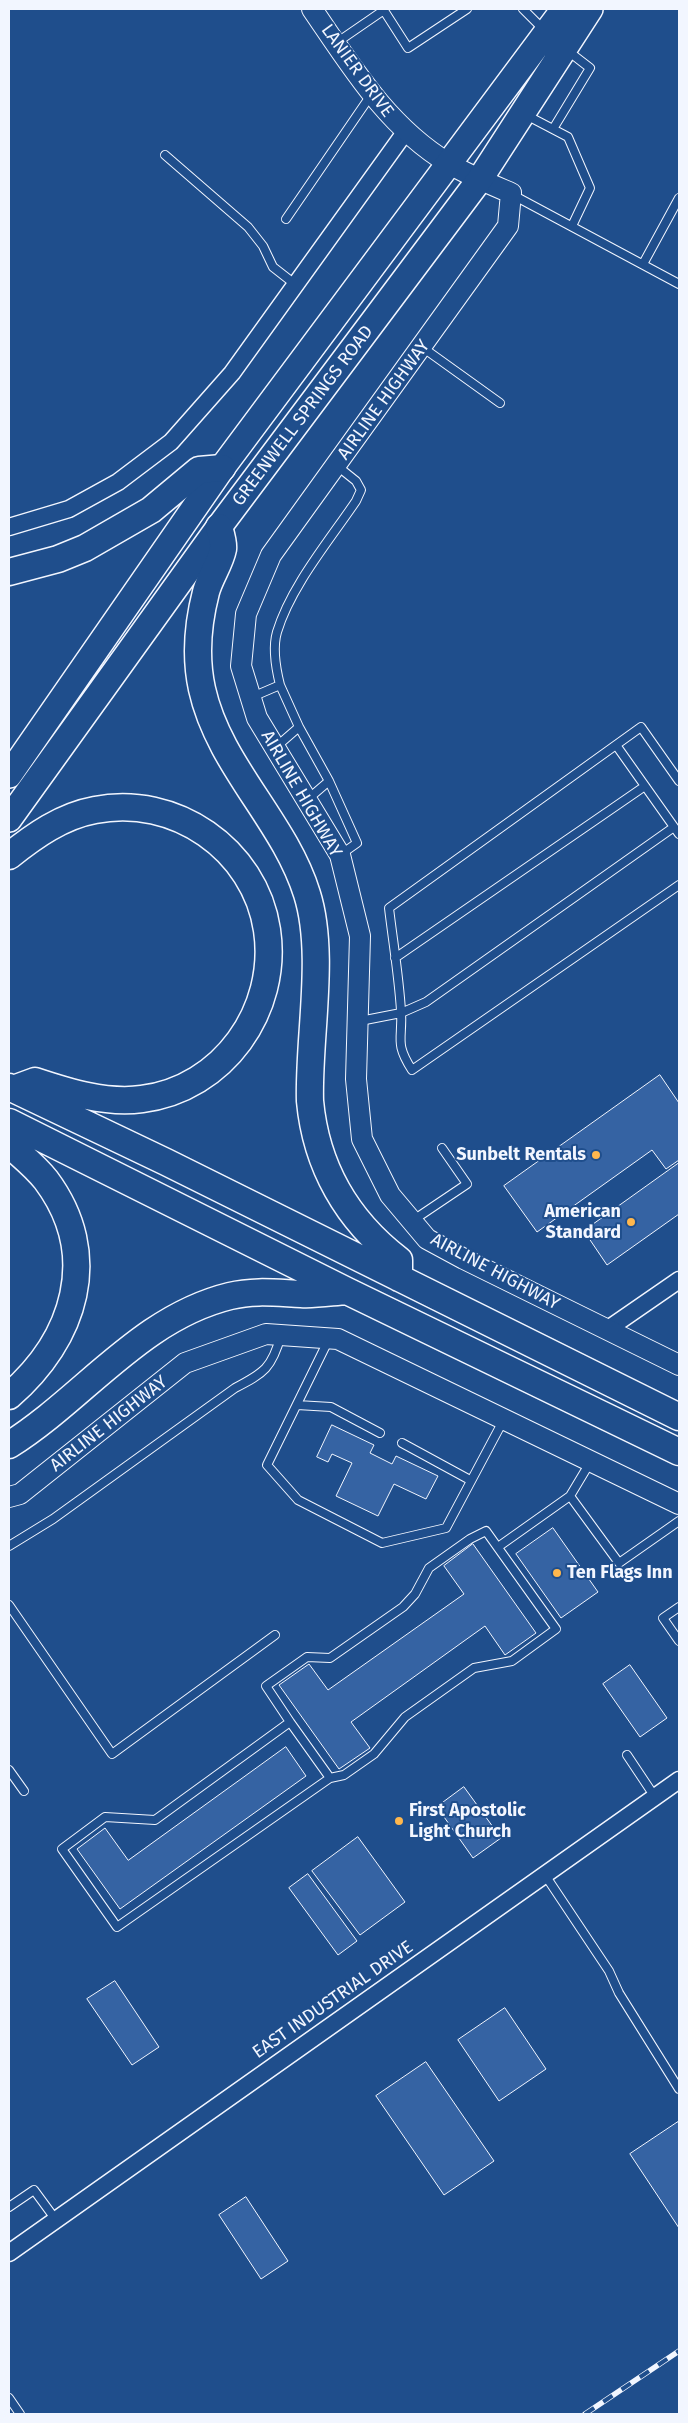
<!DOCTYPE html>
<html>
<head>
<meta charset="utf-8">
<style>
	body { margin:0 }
	#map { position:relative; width:688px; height:2423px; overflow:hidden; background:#1f4e8c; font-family:"Fira Sans",sans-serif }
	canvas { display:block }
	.frame { position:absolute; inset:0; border:10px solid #f2f6ff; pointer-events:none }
</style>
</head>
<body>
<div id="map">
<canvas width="688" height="2423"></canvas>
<div class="frame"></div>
</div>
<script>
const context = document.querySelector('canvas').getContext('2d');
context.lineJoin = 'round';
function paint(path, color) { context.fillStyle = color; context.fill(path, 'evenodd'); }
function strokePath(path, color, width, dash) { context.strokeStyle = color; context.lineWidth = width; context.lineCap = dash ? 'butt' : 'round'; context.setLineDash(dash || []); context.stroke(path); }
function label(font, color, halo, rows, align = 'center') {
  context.font = font + ' "Fira Sans",sans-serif'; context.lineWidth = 4; context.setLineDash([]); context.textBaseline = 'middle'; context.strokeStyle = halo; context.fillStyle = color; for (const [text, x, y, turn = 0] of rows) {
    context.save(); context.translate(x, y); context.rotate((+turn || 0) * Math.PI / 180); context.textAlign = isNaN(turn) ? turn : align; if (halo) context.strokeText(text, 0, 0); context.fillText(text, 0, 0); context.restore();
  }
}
const building = new Path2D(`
	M660,1075L679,1103V1160L666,1169L652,1150L537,1232L504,1186Z
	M679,1163V1214L607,1265L584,1231Z
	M332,1425L374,1445L370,1453L392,1464L396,1456L438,1476L426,1499L394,1484L378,1516L336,1496L352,1463L332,1454L328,1462L317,1457Z
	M553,1528L598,1592L561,1618L516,1554Z
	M473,1544L536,1633L505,1655L485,1626L351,1722L370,1748L339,1769L279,1685L309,1664L328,1690L464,1594L444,1566Z
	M630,1665L667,1718L640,1737L603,1684Z
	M286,1747L306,1776L120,1909L77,1849L105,1828L128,1860Z
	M464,1787L501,1838L473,1858L437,1807Z
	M358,1837L405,1902L360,1935L312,1871Z
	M308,1874L357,1941L338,1955L289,1888Z
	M115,1981L159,2047L132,2065L87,1999Z
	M505,2008L546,2069L499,2101L458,2040Z
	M426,2062L494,2161L444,2195L376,2096Z
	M678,2122L679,2124V2228L630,2154Z
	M246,2197L288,2261L261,2279L219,2215Z`);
const service = new Path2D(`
	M383,9L408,48L467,9
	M523,9L544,30
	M336,43L384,10
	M526,115L568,137L590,188L572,226
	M553,129L590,68L568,51
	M165,155L248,227L263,246L273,267L296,285
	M511,194L679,284
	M286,219L371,95
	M643,264L679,198
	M422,347L500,403
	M252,697L280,685C276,669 272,649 277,632C291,586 329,541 356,501L361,490L356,481L336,465
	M299,727L329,781L308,799
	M616,745L674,827
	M276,747L299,727L280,685
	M329,781L357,843L340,855
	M679,781L641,727L389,908C393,942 399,977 401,1011C403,1039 394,1042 412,1070L679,885
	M395,958L645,786
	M360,1021L401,1013L426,1002L674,827L679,834
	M412,1221L467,1184L442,1148
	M328,1341L267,1465L298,1500L382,1543L446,1528L503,1421
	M297,1405L331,1407L380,1433
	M402,1443L470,1480
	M570,1496L591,1461
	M486,1531L556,1629L512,1661L474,1668L405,1717L374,1754L344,1775L330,1778L117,1927L62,1849L105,1817L155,1820L290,1722L266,1686L307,1657L330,1658L403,1607L415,1594L429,1568L470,1539Z
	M9,1546L53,1519L235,1388C264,1373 272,1368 281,1335
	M498,1547L570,1496L619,1563L679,1521
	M9,1605L112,1754L275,1635
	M679,1607L663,1618L679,1641
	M290,1722L330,1778
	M627,1755L655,1797
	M9,1770L24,1791
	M545,1875L609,1971L619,1993L679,2089
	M9,2207L34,2190L56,2220
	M9,2398L20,2414`);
const minor = new Path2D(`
	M9,527L69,509L118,482L171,442L232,373L406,131
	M608,1329L679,1280
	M9,2253L679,1780`);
const tertiary = new Path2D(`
	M312,9C351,66 387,126 448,163C468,175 490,184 511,193L508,226L271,555L246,614L241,666L257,718L340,855L360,936L356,1079L362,1139L390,1195L427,1239L464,1259L679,1365
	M9,1497L20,1494L185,1363L266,1334L338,1339L679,1504`);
const primary = new Path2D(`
	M9,775L222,468L564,9
	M9,819L219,527L480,179L590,9`);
const trunk = new Path2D(`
	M219,527C221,534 224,543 223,549C220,564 210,577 206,592C198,623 195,657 202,689C219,766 284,820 307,894C326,954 308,1038 310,1101C316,1166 347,1220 399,1260V1278
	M9,572L58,559L85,548L151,510L199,470L222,468
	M9,856C34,836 62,816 95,810C174,794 255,849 267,930C279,1010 223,1089 142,1099C106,1104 68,1092 35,1081L16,1088
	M9,1087L166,1162L679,1417
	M9,1122L347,1291L679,1452
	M9,1141L10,1145C22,1156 36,1167 46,1180C102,1255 75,1339 9,1396
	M9,1445C84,1398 140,1318 230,1296C254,1290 277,1293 301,1294C316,1295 332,1292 347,1291`);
const rail = new Path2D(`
	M585,2414L679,2351`);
const markers = [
	[596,1155,5,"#ffb74d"],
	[631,1222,5,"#ffb74d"],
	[557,1573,5,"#ffb74d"],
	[399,1821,5,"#ffb74d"]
];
const streetNames = [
	["LANIER DRIVE",357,71,54],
	["AIRLINE HIGHWAY",384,400,-54],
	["GREENWELL SPRINGS ROAD",303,416,-53],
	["AIRLINE HIGHWAY",301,794,60],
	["AIRLINE HIGHWAY",495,1272,28],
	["AIRLINE HIGHWAY",109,1424,-38],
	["EAST INDUSTRIAL DRIVE",333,2000,-35]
];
const poiNames = [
	["Sunbelt Rentals",586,1155],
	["American",621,1212],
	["Standard",621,1233],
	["Ten Flags Inn",567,1573,"left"],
	["First Apostolic",409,1811,"left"],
	["Light Church",409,1832,"left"]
];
paint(building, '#3563a3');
strokePath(building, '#f2f6ff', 1);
strokePath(service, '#f2f6ff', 10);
strokePath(minor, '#f2f6ff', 19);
strokePath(tertiary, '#f2f6ff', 22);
strokePath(primary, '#f2f6ff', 28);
strokePath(trunk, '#f2f6ff', 29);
strokePath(service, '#1f4e8c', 8);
strokePath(minor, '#1f4e8c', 16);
strokePath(tertiary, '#1f4e8c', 20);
strokePath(primary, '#1f4e8c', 25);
strokePath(trunk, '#1f4e8c', 26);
strokePath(rail, '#f2f6ff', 5.5);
strokePath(rail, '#1f4e8c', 4, [11]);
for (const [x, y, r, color] of markers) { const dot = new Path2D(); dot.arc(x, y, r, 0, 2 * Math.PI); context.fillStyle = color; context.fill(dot); strokePath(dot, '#1f4e8c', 2); }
label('18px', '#f2f6ff', '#1f4e8c', streetNames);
label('bold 18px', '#f2f6ff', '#1f4e8c', poiNames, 'right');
</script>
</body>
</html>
